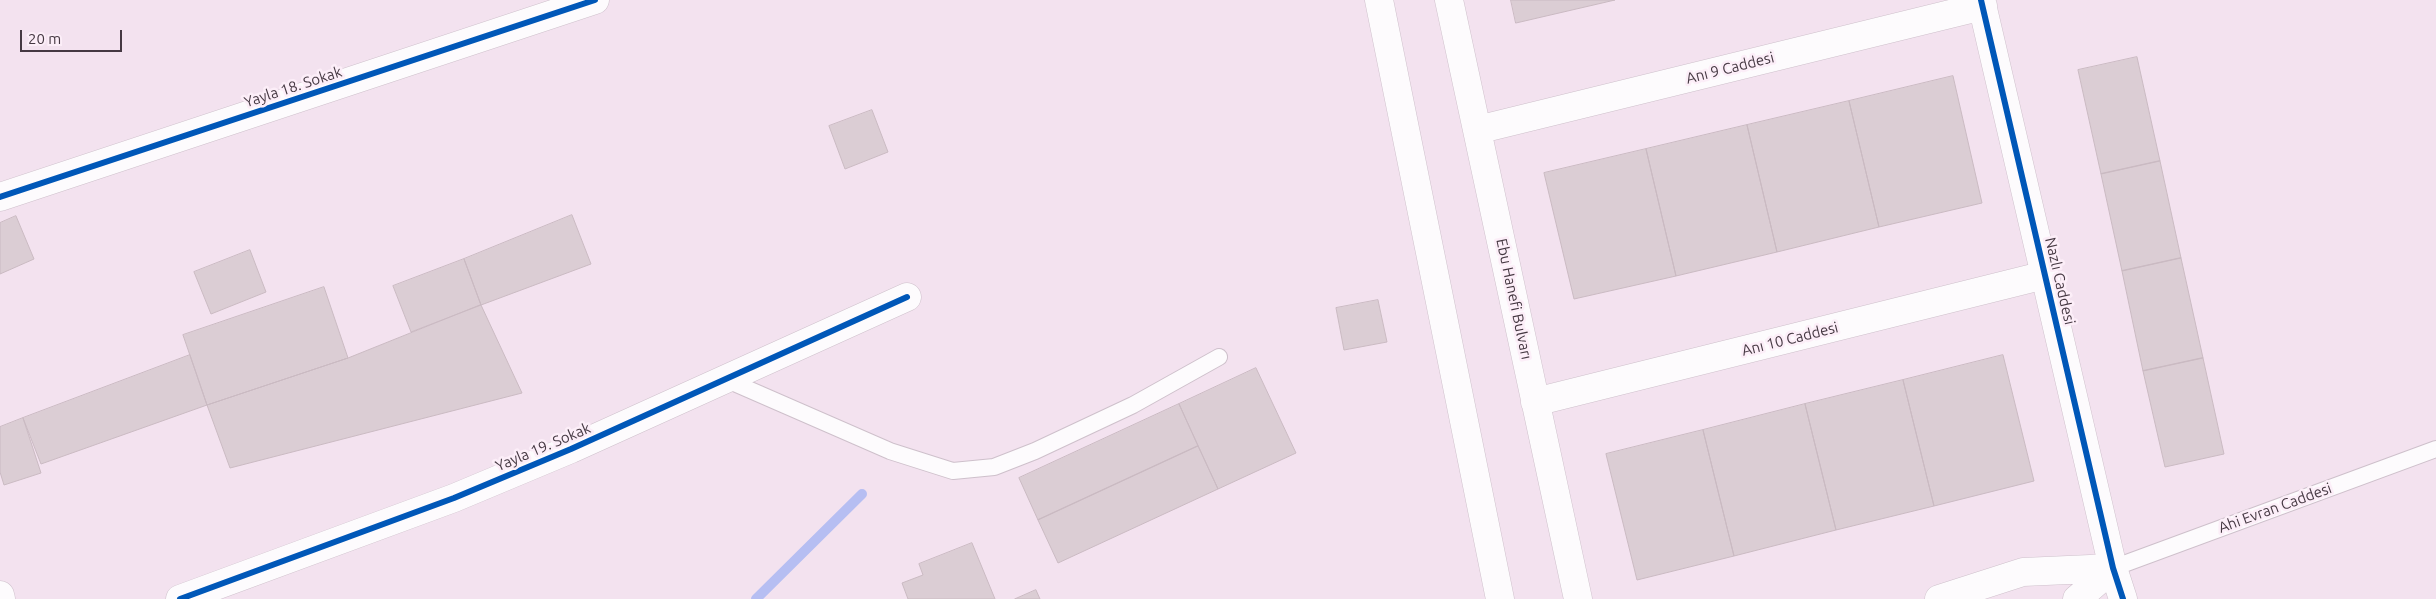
<!DOCTYPE html>
<html>
<head>
<meta charset="utf-8">
<style>
	body { margin:0 }
	#map { position:relative; width:2436px; height:599px; overflow:hidden; background:#f3e2ef; font-family:Ubuntu,sans-serif }
	canvas { display:block }
	.scale { position:absolute; left:20px; top:30px; width:102px; height:22px; box-sizing:border-box; border:2px solid #453842; border-top:0; padding-left:6px; font-size:15px; line-height:18px; white-space:nowrap; color:#453842; -webkit-text-stroke:4px #fceef8; paint-order:stroke }
</style>
</head>
<body>
<div id="map">
<canvas width="2436" height="599"></canvas>
<div class="scale">20 m</div>
</div>
<script>
const context = document.querySelector('canvas').getContext('2d');
context.lineJoin = 'round';
function strokePath(path, color, width, dash) { context.strokeStyle = color; context.lineWidth = width; context.lineCap = dash ? 'butt' : 'round'; context.setLineDash(dash || []); context.stroke(path); }
function paint(path, color) { context.fillStyle = color; context.fill(path, 'evenodd'); }
function label(font, color, halo, rows, align = 'center') {
  context.font = font + ' Ubuntu,sans-serif'; context.lineWidth = 5; context.setLineDash([]); context.textBaseline = 'middle'; context.strokeStyle = halo; context.fillStyle = color; for (const [text, x, y, turn = 0] of rows) {
    context.save(); context.translate(x, y); context.rotate((+turn || 0) * Math.PI / 180); context.textAlign = isNaN(turn) ? turn : align; if (halo) context.strokeText(text, 0, 0); context.fillText(text, 0, 0); context.restore();
  }
}
const stream = new Path2D(`
	M756,599L862,494`);
const building = new Path2D(`
	M1511,0H1615L1516,23Z
	M2137,57L2160,161L2101,174L2078,70Z
	M1953,76L1982,203L1879,227L1849,101Z
	M1849,101L1879,227L1777,252L1747,125Z
	M872,110L888,152L845,169L829,126Z
	M1747,125L1777,252L1676,276L1646,149Z
	M1646,149L1676,276L1574,299L1544,173Z
	M2160,161L2181,258L2122,271L2101,174Z
	M572,215L591,264L481,305L464,259Z
	M16,216L34,259L0,274V223Z
	M250,250L266,292L211,314L194,272Z
	M2181,258L2203,358L2143,371L2122,271Z
	M464,259L481,305L411,332L393,286Z
	M324,287L348,358L207,405L183,335Z
	M1378,300L1387,342L1344,350L1336,308Z
	M481,305L522,393L230,468L207,405L348,358Z
	M190,355L207,405L41,464L23,418Z
	M2003,355L2034,481L1934,506L1903,380Z
	M2203,358L2224,454L2165,467L2143,371Z
	M1256,368L1296,453L1218,489L1179,404Z
	M1903,380L1934,506L1836,530L1805,404Z
	M1179,404L1198,446L1038,520L1019,478Z
	M1805,404L1836,530L1734,556L1703,430Z
	M23,418L41,473L4,485L0,472V427Z
	M1703,430L1734,556L1637,580L1606,454Z
	M1198,446L1218,489L1058,563L1038,520Z
	M972,543L995,599H908L902,583L923,575L919,564Z
	M1036,590L1040,599H1015Z`);
const service = new Path2D(`
	M725,379L890,451L953,471L994,467L1035,451L1133,405L1219,357
	M2113,568L2436,449`);
const minor = new Path2D(`
	M0,197L595,0
	M180,599L454,498L571,449L907,297`);
const tertiary = new Path2D(`
	M1379,0L1500,599
	M1449,0L1578,599
	M1981,0L2113,568L2123,599
	M1477,130L1983,6
	M1535,402L2045,275
	M0,595L1,599
	M1939,599L2023,572L2113,568
	M2077,599L2113,568`);
const cycleway = new Path2D(`
	M1981,0L2113,568L2123,599
	M0,197L595,0
	M180,599L454,498L571,449L907,297`);
const streetNames = [
	["Anı 9 Caddesi",1730,68,-14],
	["Yayla 18. Sokak",293,87,-18],
	["Nazlı Caddesi",2060,281,77],
	["Ebu Hanefi Bulvarı",1514,299,78],
	["Anı 10 Caddesi",1790,339,-14],
	["Yayla 19. Sokak",543,447,-23],
	["Ahi Evran Caddesi",2275,508,-20]
];
strokePath(stream, '#b6bef2', 10);
paint(building, '#dbcdd4');
strokePath(building, '#cabac2', 1);
strokePath(service, '#cec0cb', 18);
strokePath(minor, '#cec0cb', 29);
strokePath(tertiary, '#cec0cb', 29);
strokePath(service, '#fdfbfd', 16);
strokePath(minor, '#fdfbfd', 28);
strokePath(tertiary, '#fdfbfd', 28);
strokePath(cycleway, '#0057b8', 6);
label('15px', '#453842', '#fceef8', streetNames);
</script>
</body>
</html>
